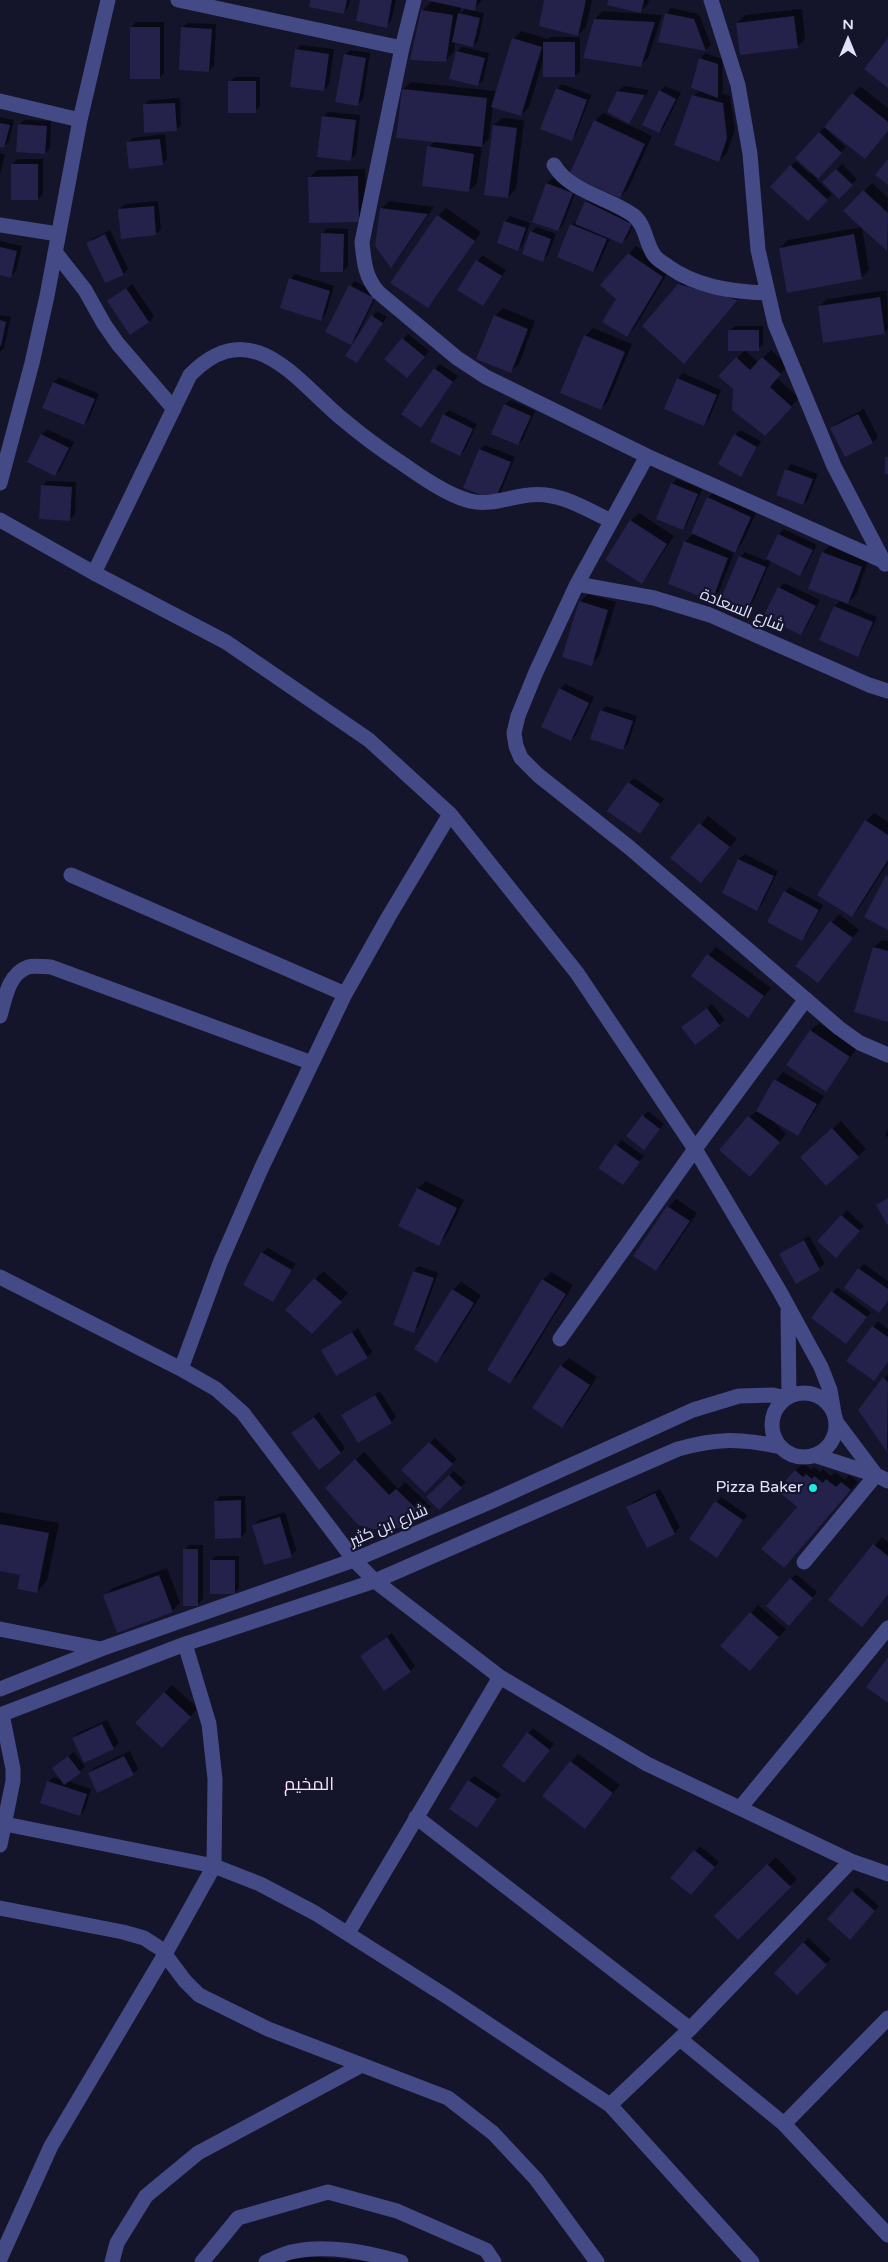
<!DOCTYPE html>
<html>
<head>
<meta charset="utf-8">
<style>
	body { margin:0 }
	#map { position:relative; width:888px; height:2262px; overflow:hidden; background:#14142b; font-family:"Varela Round",sans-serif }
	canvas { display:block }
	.north { position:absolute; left:823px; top:15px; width:50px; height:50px; -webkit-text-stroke:4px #14142b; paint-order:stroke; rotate:0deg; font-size:14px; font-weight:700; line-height:20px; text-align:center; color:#e0e1fc }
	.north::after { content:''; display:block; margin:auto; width:18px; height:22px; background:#e0e1fc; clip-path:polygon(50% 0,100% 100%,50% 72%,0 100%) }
</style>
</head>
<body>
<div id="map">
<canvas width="888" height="2262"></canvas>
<div class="north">N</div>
</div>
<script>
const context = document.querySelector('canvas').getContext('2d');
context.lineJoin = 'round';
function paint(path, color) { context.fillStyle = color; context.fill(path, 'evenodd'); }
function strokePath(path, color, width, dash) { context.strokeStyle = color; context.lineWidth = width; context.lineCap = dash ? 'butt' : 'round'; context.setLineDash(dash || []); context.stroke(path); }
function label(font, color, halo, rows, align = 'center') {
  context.font = font + ' "Varela Round",Cairo,sans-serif'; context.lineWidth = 4.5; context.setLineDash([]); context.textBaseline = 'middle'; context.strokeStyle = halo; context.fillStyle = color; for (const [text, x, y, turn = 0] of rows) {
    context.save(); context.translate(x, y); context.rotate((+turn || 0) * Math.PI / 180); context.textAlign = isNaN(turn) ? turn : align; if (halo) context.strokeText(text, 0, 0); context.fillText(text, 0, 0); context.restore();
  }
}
const shadow = new Path2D(`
	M312,0H350L348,8L343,13Z
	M362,0H396L391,21L386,26Z
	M428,0H482L473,11L484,13L478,41L473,46L455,42L454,52L446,60L422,11L432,1ZM461,7L466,8L460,14Z
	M545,0H592L586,27L578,35Z
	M609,0H649L648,4L640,12Z
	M671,8L699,14L711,45L706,50L660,41L666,13Z
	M802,9L805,39L797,47L737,23L745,15Z
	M603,11L662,15L648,58L640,66L595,19Z
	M136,22H164V73L159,78L131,27Z
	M187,23L216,24L214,66L209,71L182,28Z
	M521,31L548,39L550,37H580V71L575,76L544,57L529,107L521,115L493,106L489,138L482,146L477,183L469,191L429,147L435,141L403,89L411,82L495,91V97L513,39Z
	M301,45L334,49L329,85L324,90L296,50Z
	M462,47L489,53L483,80L478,85L457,52Z
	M350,50L370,53L363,99L358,104L345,55Z
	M705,53L722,59L723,92L721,93L730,96L735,129L727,153L719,161L694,96L700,90V59Z
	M235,77H260V106L255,111L230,82Z
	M562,84L591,95L576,134L571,139L557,89Z
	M624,86L649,90L629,123L618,91Z
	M665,86L681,93L664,127L659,132L660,91Z
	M860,86L888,108V131L831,130L829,132L846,147L816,179L832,194L813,215L791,166L796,161L810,174L811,172L797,158Z
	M180,98L181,125L176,130L144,105L149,100Z
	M328,112L360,115L356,154L351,159L323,117Z
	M603,113L652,136L628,189L620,197L595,121Z
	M0,117L14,120L9,141L4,147L0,146Z
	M502,118L524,120L516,189L508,197L494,125Z
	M24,120L51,121L50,148L45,153L19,125Z
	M165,134L167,159L162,164L128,143L133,138Z
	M0,153L5,154L0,174Z
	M18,159H43V194L38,199L12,164Z
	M842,164L857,179L839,197L824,182Z
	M365,169L366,213L358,221L309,178L317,170Z
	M552,178L577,188L563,225L558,230L547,183Z
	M872,183L888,198L886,250L864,191Z
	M591,197L636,219L627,238L622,243L610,238L598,266L593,271L558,256L572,224L578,220L586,202Z
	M158,201L161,229L156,234L119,209L125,204Z
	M389,201L434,207L398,259L391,266L381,209Z
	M446,208L481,232L435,299L428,307L392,282L438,216Z
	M510,216L530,223L523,244L518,249L505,222Z
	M537,227L556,234L548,255L543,260L531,232Z
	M862,227L869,270L861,278L780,248L788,240Z
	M327,228L348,229V266L343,271L322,234Z
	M110,230L128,269L123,274L88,243L93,238Z
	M0,241L22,246L16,271L11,276L0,274Z
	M636,246L670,269L635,327L627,335L618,298L629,254Z
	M482,255L506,270L487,299L459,290Z
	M295,274L334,286L326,314L321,319L290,279Z
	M687,277L745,292L692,355L679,285Z
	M355,281L378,293L356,338L350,343V286Z
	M132,284L154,316L149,322L109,301Z
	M887,290L888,329L884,333L819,307L827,299Z
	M503,308L535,321L519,364L511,371L495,316Z
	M377,311L387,317L356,362L347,355Z
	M0,315L11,317L4,348L0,352Z
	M735,326H763V344L758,349L729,331Z
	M593,328L632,344L608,401L600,409L585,336Z
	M408,334L429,351L412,371L403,339Z
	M745,350L758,363L771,350L788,366L777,378L799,398L772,427L720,376Z
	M440,364L458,376L421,426L435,369Z
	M683,373L721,390L709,419L704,424L678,379Z
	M59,377L99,394L89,419L84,424L44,408L54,382Z
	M510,400L535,411L523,439L518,444L505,405Z
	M864,409L878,437L873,442L846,456L832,428L837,423Z
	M449,410L477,424L465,450L460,455L444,415Z
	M47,429L74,442L60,470L55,475L29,461L42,434Z
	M740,430L761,441L745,470L740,475L735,435Z
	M485,445L515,457L500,494L495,499L480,450Z
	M791,464L818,474L808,499L803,504L786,470Z
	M677,479L702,489L687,524L682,529L672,484Z
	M47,481L76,482L75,514L69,520L42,486Z
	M716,490L758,509L742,543L735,551L719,591L711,599L685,542L694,533L708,498Z
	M639,513L674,536L649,574L641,582L631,521Z
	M784,529L817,545L805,569L800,574L771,560L753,602L748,607L740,557L745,552L766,561L779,534Z
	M831,545L869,559L856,595L847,604L877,617L862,650L857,655L821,640L835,606L841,600L823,552Z
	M784,583L820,600L806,628L801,633L779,588Z
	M588,594L616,602L599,656L591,664L580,602Z
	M565,684L594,697L576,735L571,740L560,689Z
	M606,706L637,716L628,744L623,749L601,711Z
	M634,778L664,799L640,832L629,783Z
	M874,813L888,822V863L859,908L852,916L866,821Z
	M708,816L737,839L701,881L672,858Z
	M745,854L778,871L762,904L757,909L723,893L739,859Z
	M790,887L823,905L807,934L802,939L785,892Z
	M839,914L859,930L818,981L797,966Z
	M882,940L888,941V1020L874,947Z
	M716,947L771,988L748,1016L692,976Z
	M712,1004L725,1020L695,1043L688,1022Z
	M819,1023L857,1048L833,1082L825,1090L788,1064L811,1030Z
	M783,1072L824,1096L805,1126L798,1134L770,1118L786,1134L758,1167L721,1150L749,1117L758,1110L776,1080Z
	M648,1111L664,1124L644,1149L643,1116Z
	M841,1121L866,1149L858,1156L809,1150Z
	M888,1128V1137L885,1136Z
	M621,1140L644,1156L623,1184L600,1168Z
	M426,1181L464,1200L446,1236L438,1244L400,1225L418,1188Z
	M676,1199L697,1213L664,1262L656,1270L635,1255L668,1207Z
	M847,1210L864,1226L841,1252L819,1241Z
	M809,1236L825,1264L796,1282L781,1254Z
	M268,1248L296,1264L273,1301L262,1253Z
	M864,1264L888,1281V1301L859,1269Z
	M419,1266L438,1273L419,1326L413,1331L395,1324L414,1271Z
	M323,1271L348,1293L320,1325L287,1310Z
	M551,1272L573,1285L518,1375L510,1383L543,1280Z
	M461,1282L481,1295L445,1353L437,1361L453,1290Z
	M837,1287L871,1312L846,1342L813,1318Z
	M878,1321L888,1329V1362L874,1380L848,1361Z
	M358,1328L372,1352L367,1357L322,1350Z
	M569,1358L597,1377L570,1419L562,1427L561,1366Z
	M888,1374V1450L860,1410Z
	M380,1391L396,1417L391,1422L343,1416Z
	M319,1412L345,1448L340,1453L293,1433Z
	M435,1438L457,1459L425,1491L403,1470Z
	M364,1452L398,1489L405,1482L431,1507L423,1515L399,1526L326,1488Z
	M803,1463L811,1470L814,1467L820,1472L823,1469L831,1476L835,1472L845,1480L849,1475L858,1482L784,1567L799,1507L795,1471Z
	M454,1471L466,1482L439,1509L428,1497Z
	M660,1489L680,1527L675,1533L647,1546L628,1508L633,1502Z
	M220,1496H245L246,1532L241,1537L215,1502Z
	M721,1497L747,1515L722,1551L691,1538Z
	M0,1512L59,1523L47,1581L37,1591L21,1574L0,1570Z
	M285,1512L296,1550L291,1556L253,1525L259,1520Z
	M882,1537L888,1542V1596L862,1625L830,1599Z
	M189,1545H203V1599L198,1604L184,1550Z
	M216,1556H239V1588L234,1593L211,1561Z
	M167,1568L180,1603L172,1611L105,1596L113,1588Z
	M796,1574L817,1592L794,1620L791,1579Z
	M758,1605L786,1629L758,1661L751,1613Z
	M392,1633L415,1666L410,1671L361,1656Z
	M172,1685L198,1708L170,1739L136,1723Z
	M107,1720L119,1743L114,1748L85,1762L73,1738L78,1733Z
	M533,1728L554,1744L529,1776L528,1733Z
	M130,1751L138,1769L133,1774L89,1773L94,1768Z
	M74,1752L85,1767L68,1781L91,1789L85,1809L80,1815L48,1782L53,1777L62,1780L54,1768Z
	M578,1754L620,1785L585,1827L544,1796Z
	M474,1776L501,1794L477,1827L469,1781Z
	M700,1846L719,1862L696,1888L672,1877Z
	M776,1857L797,1879L738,1938L716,1916Z
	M857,1887L879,1906L855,1933L852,1892Z
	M808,1938L831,1959L797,1993L775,1973Z
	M286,2254L373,2262H278Z`);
const building = new Path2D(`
	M310,0H347L344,14L309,7Z
	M360,0H392L387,28L356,21Z
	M426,0H477L475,11Z
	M544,0H586L578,36L539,26Z
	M608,0H644L641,13L607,5Z
	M421,10L453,15L446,62L410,60Z
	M458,13L480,18L473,47L452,42Z
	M665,13L694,19L706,51L658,42Z
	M794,16L798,48L740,55L736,23Z
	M594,19L655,22L641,67L583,58Z
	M130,27H160V79H130Z
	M181,27L212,29L209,72L179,70Z
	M512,38L542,47L521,116L491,107Z
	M888,38V88L864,69Z
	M543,42H575V77H543Z
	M295,49L329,54L324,91L290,87Z
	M456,51L485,58L478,86L449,79Z
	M344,54L366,58L358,106L335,102Z
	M699,58L718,64V98L691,88Z
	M228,81H256V113H228Z
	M556,88L587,100L572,141L540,129Z
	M402,89L487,98L482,147L396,138Z
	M659,90L676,99L659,133L642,125Z
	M617,91L645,95L629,124L607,112Z
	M852,93L888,122V131L865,159L824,127Z
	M692,95L723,103L727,138L719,162L674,145Z
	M175,103L177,131L144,133L143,104Z
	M322,116L356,120L351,161L317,157Z
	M594,120L645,144L620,198L569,175Z
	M0,123L10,125L4,148L0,147Z
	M18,124L47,126L45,154L16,152Z
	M493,125L517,128L508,198L484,195Z
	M819,132L842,153L818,179L795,158Z
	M160,139L163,165L129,169L126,142Z
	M427,146L474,154L469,192L422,186Z
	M888,159V185L875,175Z
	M11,164H38V200H11Z
	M790,165L828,200L808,221L770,187Z
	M836,169L853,185L839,199L822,182Z
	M358,176L359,222L309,223L308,177Z
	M546,183L573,193L558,231L532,222Z
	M863,190L888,213L887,251L843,211Z
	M585,201L632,224L622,244L575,224Z
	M154,206L156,235L121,239L118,209Z
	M380,208L428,214L391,268L375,246Z
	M437,215L475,241L428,308L390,283Z
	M504,221L526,228L518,251L497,243Z
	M570,224L607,239L593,272L557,257Z
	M530,231L551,239L543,262L522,254Z
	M321,233L344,234L343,272H320Z
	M105,234L124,275L105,283L86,243Z
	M854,234L862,279L787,293L779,248Z
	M0,247L17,251L11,278L0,275Z
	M628,253L663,277L627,337L602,322L616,299L600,285Z
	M476,260L502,276L483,306L457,290Z
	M289,278L330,291L321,321L280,308Z
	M678,284L738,300L684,364L642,326Z
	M349,285L374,298L351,345L325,332Z
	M126,288L149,322L130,335L107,301Z
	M880,297L885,334L823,343L818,306Z
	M371,315L383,323L357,363L345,356Z
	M494,315L528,329L511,373L476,359Z
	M0,320L6,322L1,346H0Z
	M728,330H759V351H728Z
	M584,335L625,352L601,410L560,393Z
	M402,338L425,357L407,378L384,359Z
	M736,357L750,370L762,357L781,374L770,387L792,407L765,436L732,410L733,389L718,376Z
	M434,368L453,382L421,428L401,414Z
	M677,378L717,395L704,426L664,409Z
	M53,382L95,399L84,425L42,408Z
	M504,404L531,416L518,445L491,434Z
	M443,414L473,429L460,456L430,442Z
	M858,414L873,443L845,457L830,428Z
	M41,434L69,448L55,476L27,462Z
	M734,434L757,447L741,477L718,464Z
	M479,449L511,462L495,500L463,488Z
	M885,457H888V474H885Z
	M785,469L813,479L803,505L776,495Z
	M671,483L698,494L683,530L656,519Z
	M41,485L72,487L70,521L39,519Z
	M707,497L751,517L735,553L691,533Z
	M630,520L667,544L642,584L605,560Z
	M778,534L813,550L800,576L766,559Z
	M684,541L728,558L712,601L668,584Z
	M822,552L862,567L848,604L808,589Z
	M739,556L766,567L748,609L721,598Z
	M778,587L816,606L801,635L763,617Z
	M579,601L608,610L592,666L562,657Z
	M834,606L873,622L858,657L819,640Z
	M559,688L589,703L571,741L541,727Z
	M600,710L633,721L623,750L590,739Z
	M628,782L660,804L640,834L607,811Z
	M865,820L888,835V860L852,917L817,895Z
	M699,823L730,847L701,883L670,858Z
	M738,859L774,876L757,911L722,893Z
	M886,875L888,877V930L864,917Z
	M784,891L819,910L802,941L767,922Z
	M830,921L853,938L818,983L795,966Z
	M873,947L888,951V1022L854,1012Z
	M707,954L764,996L748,1018L691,976Z
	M707,1008L720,1026L695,1045L681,1027Z
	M810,1030L850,1057L826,1092L786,1065Z
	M774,1079L817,1104L798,1136L756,1111Z
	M642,1115L660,1129L644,1150L626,1136Z
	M748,1116L780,1142L750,1177L719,1150Z
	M832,1128L859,1157L826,1186L800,1157Z
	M615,1144L640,1162L623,1185L598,1168Z
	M417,1188L457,1208L439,1246L398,1226Z
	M888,1198V1226L876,1205Z
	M667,1206L690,1221L656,1271L633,1256Z
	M841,1215L860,1231L836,1258L817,1241Z
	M804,1240L820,1270L796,1284L779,1254Z
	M261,1252L292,1270L273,1302L243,1285Z
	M858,1268L888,1289V1301L879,1313L844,1288Z
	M413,1271L434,1278L414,1333L393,1325Z
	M314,1278L342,1302L312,1334L285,1310Z
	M542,1279L566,1294L510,1384L487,1370Z
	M452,1289L474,1303L437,1363L414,1349Z
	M831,1291L867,1317L846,1344L811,1318Z
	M872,1326L888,1337V1362L874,1381L846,1361Z
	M352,1332L368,1358L336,1376L321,1350Z
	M560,1365L590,1385L562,1428L532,1408Z
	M883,1377L888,1382L887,1452L858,1410Z
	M375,1395L392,1423L358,1443L341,1415Z
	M314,1417L341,1453L319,1470L291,1433Z
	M429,1442L453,1464L425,1493L401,1470Z
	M355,1459L389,1495L396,1489L424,1516L399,1528L380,1531L358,1525L325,1488Z
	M795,1470L803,1477L806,1474L812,1479L814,1476L823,1483L826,1479L836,1487L841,1482L851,1490L784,1568L761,1549L797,1507L777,1490Z
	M449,1475L462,1488L439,1510L426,1497Z
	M655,1493L675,1534L647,1548L626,1507Z
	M241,1500V1538L215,1539L214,1501Z
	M715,1501L743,1520L717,1558L689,1539Z
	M280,1517L292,1557L264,1565L252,1525Z
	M0,1524L49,1533L37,1593L17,1589L20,1575L0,1571Z
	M873,1544L888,1556V1595L862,1627L828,1600Z
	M183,1549H198V1606H183Z
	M210,1560H235V1594H210Z
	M159,1575L173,1612L117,1633L103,1595Z
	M790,1578L813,1598L789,1626L766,1606Z
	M750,1612L779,1637L750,1671L720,1646Z
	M387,1637L411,1672L384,1691L360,1656Z
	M888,1657V1703L866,1687Z
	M164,1692L191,1717L162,1748L135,1723Z
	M102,1724L114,1749L84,1763L72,1738Z
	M527,1732L550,1750L524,1783L502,1766Z
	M68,1756L81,1773L64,1785L52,1768Z
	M124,1756L134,1775L97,1793L88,1773Z
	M570,1761L613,1793L585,1829L542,1796Z
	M468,1780L497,1799L477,1828L449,1809Z
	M47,1781L87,1794L80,1816L40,1803Z
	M694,1850L715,1867L691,1895L670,1878Z
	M767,1864L791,1887L738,1940L714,1916Z
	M852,1891L875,1911L850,1940L827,1919Z
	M803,1942L827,1965L797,1995L774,1973Z`);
const minor = new Path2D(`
	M178,0L402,48
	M414,0L402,48L362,242C364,262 365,277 378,292L457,358L486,377L647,456L883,561
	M711,0L738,85L750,154L758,250L775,324L834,466L885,564
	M0,101L80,120
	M554,165C570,192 608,197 633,215C646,225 645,242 654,255C657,260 664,263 669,267C697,287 733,292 767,293
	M0,225L58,234
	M55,252L85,290L104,324L118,344L174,409
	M647,456L577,584L536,672L518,716L514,733L516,746L521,758L538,775L630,848L839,1028L860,1043L888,1055
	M0,483L32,363L47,296L80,120L108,0
	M0,520L94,573L226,642L369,740L450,814L577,973L695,1149L779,1290L821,1367L830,1390L834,1413
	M94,573L190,375C251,313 294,378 340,417C359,433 380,449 400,462C420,476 447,495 470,501C490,506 509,497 529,495C558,491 586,509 611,521
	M577,584L654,598L710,615L869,685L888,691
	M71,875L345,994
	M0,1016C5,999 8,974 28,967C34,965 44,967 51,967L312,1063
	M0,1277L181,1369L216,1389L243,1413L354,1560L375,1581L500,1677L647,1764L851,1861L888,1874
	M788,1311L789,1396
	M560,1339L695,1149L806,999
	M181,1369L220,1263L261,1169L345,994L389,916L450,814
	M772 1425a32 32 0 1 1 64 0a32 32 0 1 1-64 0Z
	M837,1423L876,1475
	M814,1455L876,1475L888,1481
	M804,1562L876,1475
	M0,1629L101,1649
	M0,1689L101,1649L354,1560L492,1501L693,1410L739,1396L773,1395L787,1398
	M0,1715L185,1644L375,1581L678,1449C718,1438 740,1438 781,1447
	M740,1808L888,1628
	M416,1817L690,2029
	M5,1824L214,1866L260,1884L315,1913L449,1998L610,2105L752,2262
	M0,1845L13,1781V1769L2,1714
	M0,1908L123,1932L144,1938L161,1949L185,1981L199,1995L268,2029L448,2098L493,2133L536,2179L597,2262
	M348,1933L500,1677
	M680,2039L784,2124L888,2235
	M610,2105L690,2029L851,1861
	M784,2124L888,2018
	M0,2259L51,2146L165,1954L214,1866L215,1779L209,1724L185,1644
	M112,2262L117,2243L146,2196L198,2153L362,2065
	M202,2262L238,2218L328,2192L397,2211L486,2250L494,2262
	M266,2262C274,2259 282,2254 291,2252C327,2244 366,2252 401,2262`);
const markers = [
	[813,1488,5,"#1cede4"]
];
const streetNames = [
	["شارع السعادة",742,611,22],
	["شارع ابن كثير",389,1526,-23]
];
const poiNames = [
	["Pizza Baker",803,1488]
];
const neighbourhoodNames = [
	["المخيم",309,1785]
];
paint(shadow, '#0007');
paint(building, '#24214a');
strokePath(minor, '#434a86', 15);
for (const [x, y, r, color] of markers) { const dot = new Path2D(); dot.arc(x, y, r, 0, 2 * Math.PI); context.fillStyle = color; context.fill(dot); strokePath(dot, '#14142b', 2); }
label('16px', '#e0e1fc', '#14142b', streetNames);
label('16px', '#e0e1fc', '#14142b', poiNames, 'right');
label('18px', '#fde2f7', '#14142b', neighbourhoodNames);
</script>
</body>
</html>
